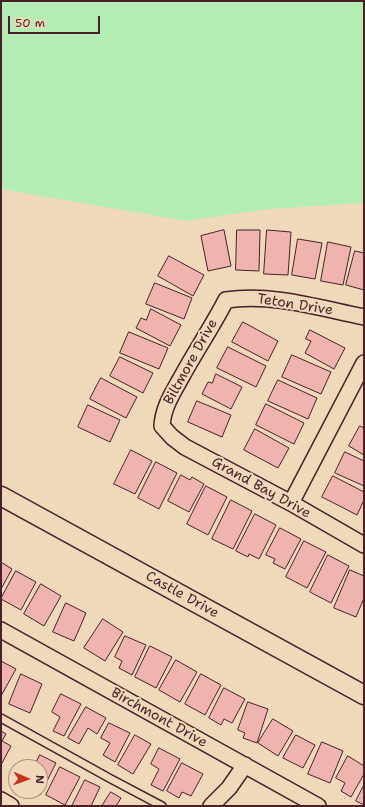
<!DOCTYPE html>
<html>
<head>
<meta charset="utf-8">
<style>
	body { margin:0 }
	#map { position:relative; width:365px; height:807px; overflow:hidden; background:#efd9b8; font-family:"Shantell Sans",sans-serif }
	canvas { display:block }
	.frame { position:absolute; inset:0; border:2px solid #4a1f2b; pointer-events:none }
	.north { position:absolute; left:8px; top:759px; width:40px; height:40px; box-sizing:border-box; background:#efd9b8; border:1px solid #ad8f80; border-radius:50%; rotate:92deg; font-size:11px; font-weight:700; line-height:16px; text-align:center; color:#4a1f2b }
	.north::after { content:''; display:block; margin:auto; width:14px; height:18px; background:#c8321e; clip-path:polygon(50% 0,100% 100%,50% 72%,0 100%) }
	.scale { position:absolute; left:8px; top:16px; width:92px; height:18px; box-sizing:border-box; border:2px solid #4a1f2b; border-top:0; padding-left:5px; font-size:12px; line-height:14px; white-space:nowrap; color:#4a1f2b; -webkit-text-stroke:3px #efd9b8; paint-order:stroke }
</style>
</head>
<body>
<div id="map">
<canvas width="365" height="807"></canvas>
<div class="frame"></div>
<div class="north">N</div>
<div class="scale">50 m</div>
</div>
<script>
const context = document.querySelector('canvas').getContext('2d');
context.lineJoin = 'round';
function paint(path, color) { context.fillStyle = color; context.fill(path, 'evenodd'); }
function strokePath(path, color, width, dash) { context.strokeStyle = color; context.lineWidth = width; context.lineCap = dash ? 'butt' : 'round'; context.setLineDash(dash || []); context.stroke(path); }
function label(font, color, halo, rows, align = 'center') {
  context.font = font + ' "Shantell Sans",sans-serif'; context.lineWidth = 4; context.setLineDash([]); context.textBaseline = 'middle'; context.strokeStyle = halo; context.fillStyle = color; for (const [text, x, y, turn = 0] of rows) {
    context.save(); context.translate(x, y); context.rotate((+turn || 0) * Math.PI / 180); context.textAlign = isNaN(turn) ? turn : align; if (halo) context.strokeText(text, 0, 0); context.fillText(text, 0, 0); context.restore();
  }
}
const green = new Path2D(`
	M1,1H364V203L269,209L186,221L1,189Z`);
const building = new Path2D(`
	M224,230L231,266L208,271L201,236Z
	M237,230H260L259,271L236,270Z
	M267,230L291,232L288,275L264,274Z
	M298,239L322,243L315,279L292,275Z
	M328,242L351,247L343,285L321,281Z
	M355,251L364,253V290L346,285Z
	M169,256L204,275L193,296L158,276Z
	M155,283L192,298L184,319L146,304Z
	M151,309L181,325L170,346L136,328L141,318L146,320Z
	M243,322L278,341L268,361L232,342Z
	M310,330L345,348L334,369L305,353L311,341L306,339Z
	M129,332L168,348L159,369L120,353Z
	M228,347L266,366L256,387L217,368Z
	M292,355L331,372L321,394L282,377Z
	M120,357L153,373L143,393L110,376Z
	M216,374L242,387L231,409L202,394L208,382L212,383Z
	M101,378L137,397L126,418L90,399Z
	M278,380L317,398L308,419L268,401Z
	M197,401L231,415L222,437L188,422Z
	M266,404L304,423L294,444L256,425Z
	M88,405L120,420L110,442L78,427Z
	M360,426L364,428V455L349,446Z
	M255,429L289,448L278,468L244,450Z
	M131,450L152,461L135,494L114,484Z
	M345,452L364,461V486L335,473Z
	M156,462L177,473L159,509L138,498Z
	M181,475L190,480L192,477L204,484L189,512L168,501Z
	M333,476L364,492V500L357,515L322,497Z
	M206,486L227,497L208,535L187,524Z
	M231,500L252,511L233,549L212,539Z
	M255,514L276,525L259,559L249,554L248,557L236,551Z
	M280,528L301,539L285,569L273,563L275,559L266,555Z
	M304,541L326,552L307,588L286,577Z
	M328,555L349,566L331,603L310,592Z
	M1,562L12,569L1,589Z
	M350,570L364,576V598L356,617L334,608Z
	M16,571L36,582L21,610L1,599Z
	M41,584L61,596L44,626L24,614Z
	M66,603L86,613L74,641L53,632Z
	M103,619L123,632L105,661L84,648Z
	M125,636L146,645L132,675L119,668L122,661L115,657Z
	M150,646L172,657L156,688L135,677Z
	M176,660L197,672L180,702L159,690Z
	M1,661L16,669L1,696Z
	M21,674L42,684L30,713L9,704Z
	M201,674L221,685L205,715L185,704Z
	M224,688L245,699L232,723L224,719L221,725L209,718Z
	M61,694L81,704L64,736L53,731L60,717L52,712Z
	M248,702L268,709L257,743L243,738L245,733L238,730Z
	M86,707L106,718L97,734L88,728L79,744L68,738Z
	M273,719L293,731L278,756L258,743Z
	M109,723L130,733L115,762L103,755L110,743L101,738Z
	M1,731L6,734L2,741L11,746L1,765Z
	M135,735L151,744L133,774L118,765Z
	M296,735L315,745L303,768L283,758Z
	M322,742L343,751L330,783L308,774Z
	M159,748L180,759L163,791L151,785L159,769L151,764Z
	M40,755L56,763L40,795L33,791H40V767H34Z
	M348,756L364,766V774L351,797L341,791L345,783L336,778Z
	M182,763L203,774L191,796L182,792L179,798L167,791Z
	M60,767L80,777L65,805L46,795Z
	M85,780L100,787L91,806H72Z
	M364,785V805L356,801Z
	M111,792L121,798L116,806H102Z`);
const service = new Path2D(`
	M1,718L111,779L162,806`);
const minor = new Path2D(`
	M364,317C319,308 272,293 226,300C212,327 195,352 181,378C172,394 163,408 162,426L172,437L185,447L291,503L364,545
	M291,503L364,363
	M1,630L318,806
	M1,800L11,806
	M211,806L229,788L245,765`);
const tertiary = new Path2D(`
	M1,496L364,695`);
const streetNames = [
	["Teton Drive",295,305,9],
	["Biltmore Drive",191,362,-61],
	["Grand Bay Drive",261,488,29],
	["Castle Drive",182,595,29],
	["Birchmont Drive",159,718,29]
];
paint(green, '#b5eeb2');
paint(building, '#efb4ae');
strokePath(building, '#4a1f2b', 1);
strokePath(service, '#4a1f2b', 10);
strokePath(minor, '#4a1f2b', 18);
strokePath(tertiary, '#4a1f2b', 21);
strokePath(service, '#efd9b8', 7);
strokePath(minor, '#efd9b8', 15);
strokePath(tertiary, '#efd9b8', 18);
label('14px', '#4a1f2b', '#efd9b8', streetNames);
</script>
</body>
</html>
